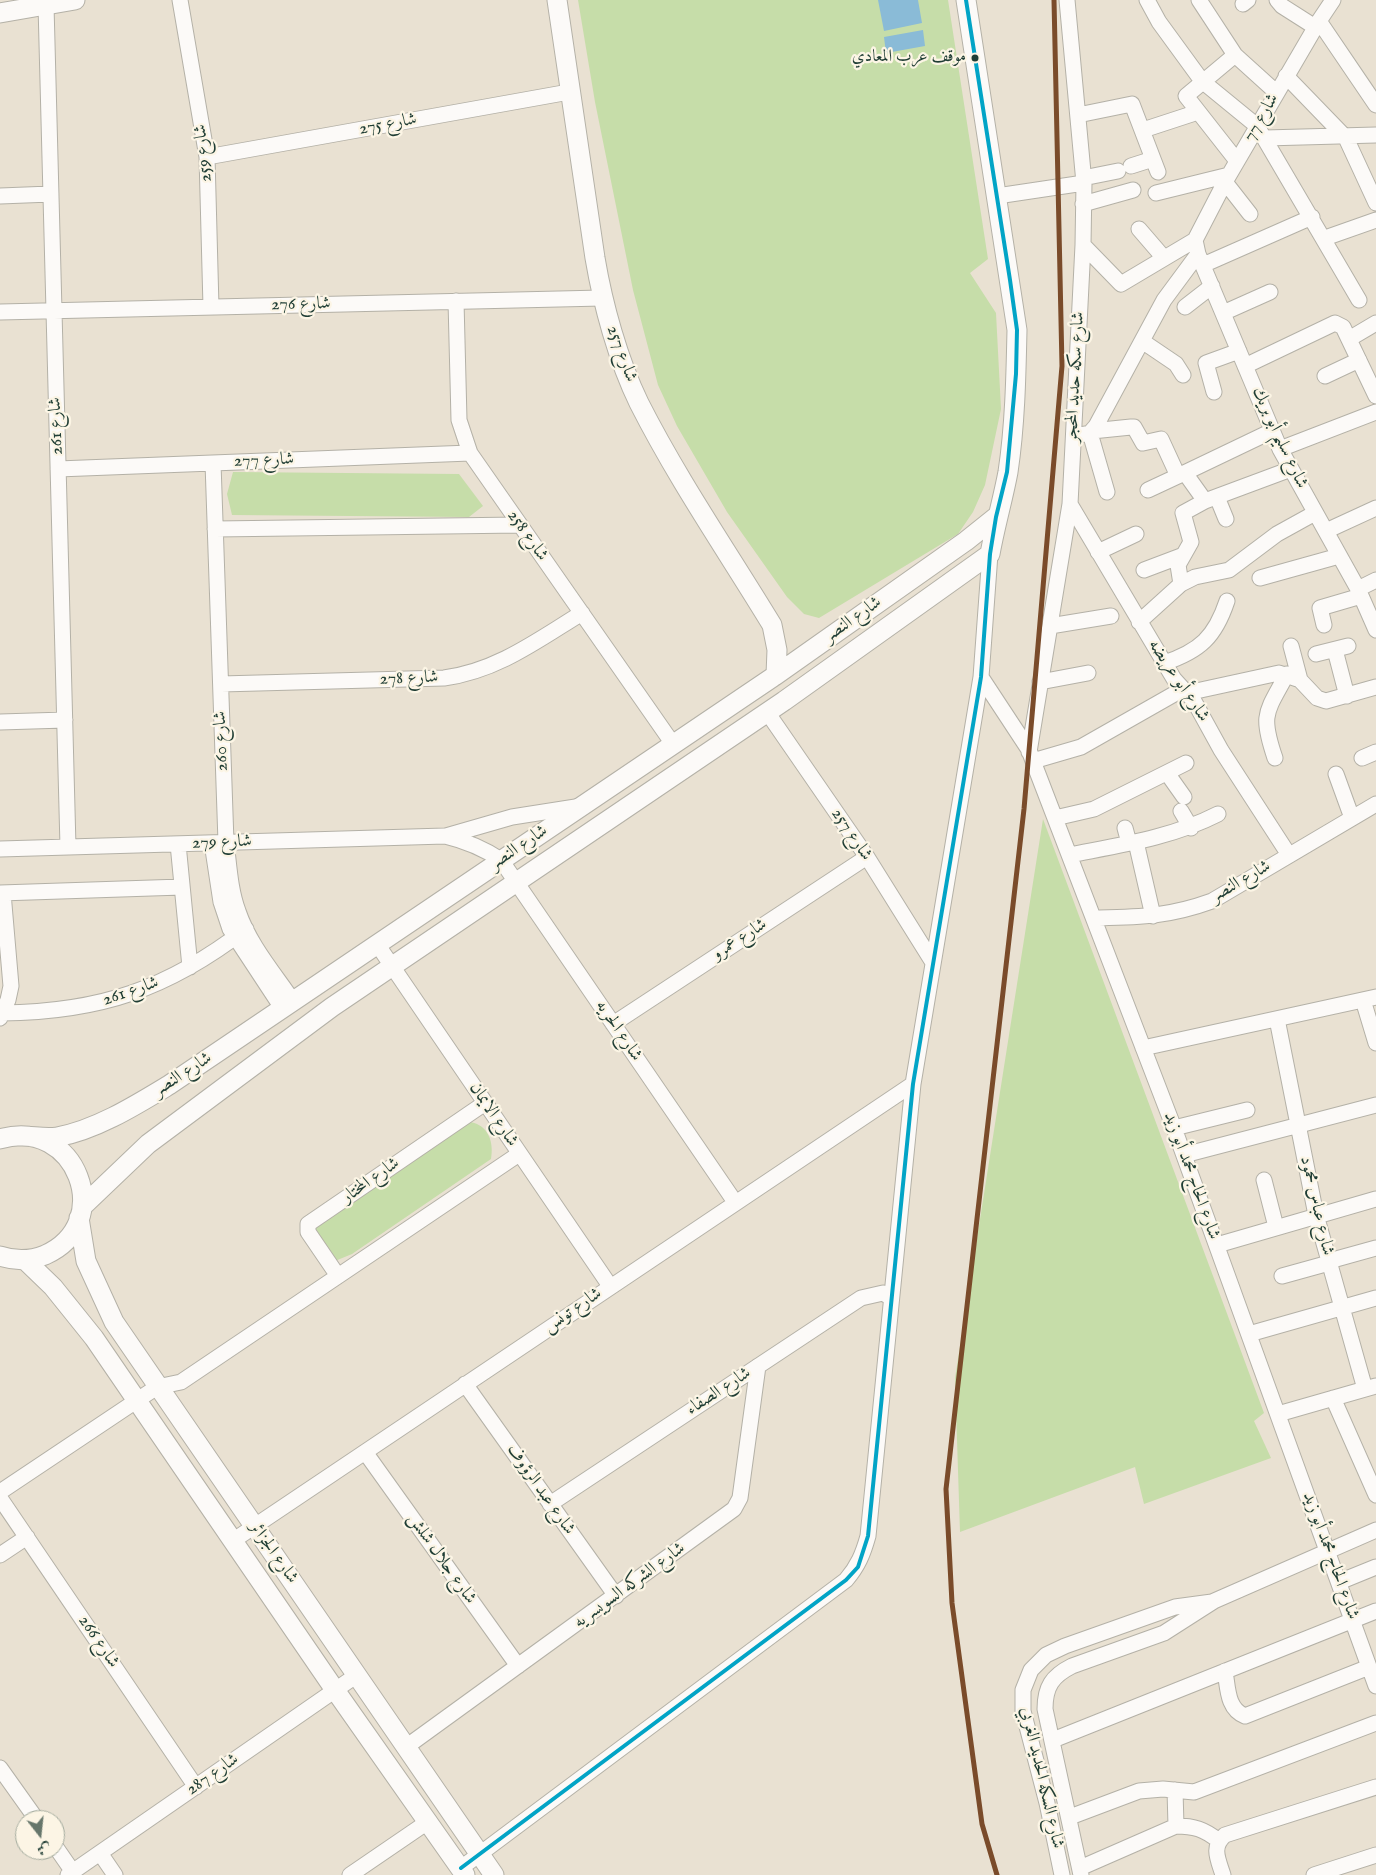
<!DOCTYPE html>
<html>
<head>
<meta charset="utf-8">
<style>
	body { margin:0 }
	#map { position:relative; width:1376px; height:1875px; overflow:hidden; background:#e9e1d2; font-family:"IM FELL English",Amiri,serif }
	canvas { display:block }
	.north { position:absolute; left:15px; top:1810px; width:50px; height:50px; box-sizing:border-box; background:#fcf5e5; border:1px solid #a4ab9e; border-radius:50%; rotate:164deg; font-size:14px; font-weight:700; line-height:20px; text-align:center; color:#1f3d34 }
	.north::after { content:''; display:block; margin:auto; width:18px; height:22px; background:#66766b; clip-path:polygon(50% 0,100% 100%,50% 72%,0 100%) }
</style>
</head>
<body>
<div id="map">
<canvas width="1376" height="1875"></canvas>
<div class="north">ش</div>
</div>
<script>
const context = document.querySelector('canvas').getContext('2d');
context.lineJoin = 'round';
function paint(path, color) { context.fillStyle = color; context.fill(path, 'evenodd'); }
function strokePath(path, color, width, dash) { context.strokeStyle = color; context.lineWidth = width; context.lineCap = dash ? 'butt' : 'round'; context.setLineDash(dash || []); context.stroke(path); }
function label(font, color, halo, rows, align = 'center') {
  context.font = font + ' "IM FELL English",Amiri,serif'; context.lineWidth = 4.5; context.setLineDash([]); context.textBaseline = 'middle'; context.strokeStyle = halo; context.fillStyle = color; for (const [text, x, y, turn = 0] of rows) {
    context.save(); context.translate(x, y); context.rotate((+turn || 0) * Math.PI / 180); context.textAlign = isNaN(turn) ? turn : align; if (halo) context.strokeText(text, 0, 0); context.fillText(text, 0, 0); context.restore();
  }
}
const green = new Path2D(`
	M578,0H948L988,259L970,273L996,313L1001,409L985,485L973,512L958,534L819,618L804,614L787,597L727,512L677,426L658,385L633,290L595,102Z
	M233,472L459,474L483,506L469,517L232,515L227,494Z
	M1043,819L1264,1413L1254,1421L1271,1458L1144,1504L1135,1467L960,1532L955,1378Z
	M470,1122C489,1125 494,1143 491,1159L352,1254L335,1261L313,1226Z`);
const water = new Path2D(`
	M878,0H918L922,23L884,31Z
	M923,30L925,46L886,53L884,37Z`);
const minor = new Path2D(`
	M180,0L207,157L211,307
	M1147,0L1159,22L1202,81L1257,126L1359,300
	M1199,0L1235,55L1277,93
	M1277,0L1282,6L1315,27
	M1243,4L1248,0
	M46,5L68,847
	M1319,21L1376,105
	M1235,55L1186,96L1237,161
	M1286,76L1346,138L1376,203
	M1078,115L1132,104L1158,172
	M1143,130L1198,112
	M1265,138L1376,135
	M207,157L569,92
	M1131,166L1153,159
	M1083,178L1118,171
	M1225,182L1250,214
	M1156,193L1229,175
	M0,196L51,194
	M997,196L1084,183
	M1083,204L1133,190
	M1139,229L1164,258
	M1325,238L1376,220
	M1195,240L1198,254L1280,449L1358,589L1376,630
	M1195,240L1225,182L1319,21L1333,0
	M1083,245L1121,284L1195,240
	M1203,265L1312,217
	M456,301L459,420L470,453L673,744
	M1185,307L1212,286
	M0,312L602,298
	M1223,313L1270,292
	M1349,339L1376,323
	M1142,341L1176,364L1183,375
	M1245,366L1335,323L1343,327L1376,396
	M1325,376L1359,360
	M1214,392L1206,363L1239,351
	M1092,431L1131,427H1134L1143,443L1161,439L1178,476L1272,431
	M1090,433L1107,492
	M1074,436L1090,433L1096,426L1164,300L1198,254
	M1280,449L1376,412
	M213,463L226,842C229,865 230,890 238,911C249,944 274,973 293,1001
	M58,469L470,453
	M1185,473L1205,501
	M1148,490L1178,476
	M1217,497L1226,519
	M1070,504L1174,679L1194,701L1221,750L1289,855
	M215,529L520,525
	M1326,531L1376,508
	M1098,552L1136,534
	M1144,570L1181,556
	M1260,578L1339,556
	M1181,584L1178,565L1191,542L1183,513L1205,501L1291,469
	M1358,589L1376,580
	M1139,622L1181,584L1195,577L1229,570L1277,534L1315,513
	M1324,625L1320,608L1361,596
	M1050,626L1111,616
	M1291,646L1300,680
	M1335,650L1347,696
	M1316,654L1348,646
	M1164,663C1200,651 1215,637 1227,601
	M981,677L1029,750L1033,761L1174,1128L1376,1686
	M1040,682L1088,673
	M221,684L444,678C497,671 538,640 582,613
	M1187,693L1279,673L1300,680L1317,698L1326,701L1376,687
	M767,712L867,857L932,961
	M0,722L65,720
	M1029,752L1070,504L1083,245L1084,183L1067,0
	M1275,758C1260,714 1266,713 1287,674
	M1362,758L1376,752
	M1033,761L1081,747L1183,689
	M1167,773L1184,797
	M1336,774L1352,818
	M1181,811L1191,828
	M1055,818L1094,809L1186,763
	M1125,828L1129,843
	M446,836L512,817L582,806
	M1136,842L1153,916
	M212,843L221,902L230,929L282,1008
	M178,844L190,967
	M0,849L445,836C466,841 483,848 501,860L735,1202
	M1069,855C1120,845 1171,838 1218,814
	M0,893L182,887
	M1094,918C1139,917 1168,917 1212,901L1376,804
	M377,944L610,1286
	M1363,1000L1376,1043
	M2,1013C100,1012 168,989 246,929
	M0,1018L8,1000L11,986L3,893
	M1277,1019L1316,1215L1365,1389
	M613,1024L867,857
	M1143,1048L1376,997
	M1174,1128L1247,1110
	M1184,1155L1376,1105
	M1264,1180L1276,1227
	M1217,1245L1376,1199
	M1329,1261L1376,1248
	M338,1276L308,1232V1224L485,1103
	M1282,1276L1329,1263
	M1249,1334L1376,1298
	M465,1384L616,1596
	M1333,1398L1376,1495
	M1278,1414L1376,1386
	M365,1452L518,1666
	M0,1492L157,1387L181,1382L519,1154
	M0,1498L196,1787
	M550,1504L861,1298L883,1293L891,1298
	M234,1540L913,1084
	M0,1555L27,1537
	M1339,1582L1376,1567
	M1225,1671C1228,1688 1227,1709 1245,1716L1369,1667
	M1053,1740L1376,1611
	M406,1747L734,1509L740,1498L758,1366
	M0,1768L37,1820
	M1175,1790L1176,1826
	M1070,1817L1139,1791L1163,1789L1194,1792L1376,1723
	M55,1846L73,1872
	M100,1853L115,1875
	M461,1868L846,1580C858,1566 863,1554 868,1536L913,1084L981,677L990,554
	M1080,1868L1176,1826C1194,1826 1204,1829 1219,1841
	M68,1875L357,1675
	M350,1875L429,1821
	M1062,1875L1047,1803L1023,1711V1690L1031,1670L1046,1655L1065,1646L1175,1607L1212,1602
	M1081,1875L1045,1709C1045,1687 1052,1676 1072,1666L1164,1633L1214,1601L1376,1530
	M1223,1875C1218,1859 1211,1847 1225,1835L1376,1787
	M1314,1875L1376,1855`);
const tertiary = new Path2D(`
	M557,0L595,258C603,305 618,360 639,403C678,480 727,551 772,625L777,650L776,675
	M0,13L75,0
	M22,1136C33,1136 46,1139 57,1137C96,1130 136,1105 169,1085L776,675L966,541L996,517
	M0,1139C76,1116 117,1223 45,1255C30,1261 15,1261 0,1256
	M82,1207L148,1144L332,1007L784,701L990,554C995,526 1003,499 1008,472C1015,425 1016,377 1017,330L966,0
	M79,1218L86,1261L114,1322L494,1875
	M25,1260L53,1287L94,1338L335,1690L465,1875`);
const bus1 = new Path2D(`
	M461,1868L846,1580L858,1567L868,1536L913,1084L981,677L990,554L996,517L1007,472L1016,374L1017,330L1010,280L966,0`);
const rail1 = new Path2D(`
	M997,1875L982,1824L952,1603L946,1489L1024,809L1062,366L1054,0`);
const markers = [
	[975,58,4.5,"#1f3d34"]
];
const busNames = [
	["موقف عرب المعادي",966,58]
];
const streetNames = [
	["شارع 77",1262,118,-60],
	["شارع 275",388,125,-10],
	["شارع 259",204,153,-96],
	["شارع 276",301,305,-1],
	["شارع 257",621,354,70],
	["شارع سكه حديد المحجر",1076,377,-87],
	["شارع 261",57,426,-92],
	["شارع سليم أبو بريك",1279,438,65],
	["شارع 277",264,461,-2],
	["شارع 258",527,536,55],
	["شارع النصر",853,620,-35],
	["شارع 278",409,679,-2],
	["شارع أبو عريضه",1178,681,56],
	["شارع 260",222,741,-92],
	["شارع 257",851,835,56],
	["شارع 279",222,843,-2],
	["شارع النصر",519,848,-34],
	["شارع النصر",1241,882,-30],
	["شارع عمرو",740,940,-33],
	["شارع 261",131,992,-19],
	["شارع الحريه",618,1031,56],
	["شارع النصر",183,1075,-33],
	["شارع الايمان",493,1115,56],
	["شارع الحاج محمد أبو زيد",1191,1176,70],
	["شارع المختار",371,1181,-35],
	["شارع عباس محمود",1316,1206,77],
	["شارع تونس",573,1311,-34],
	["شارع الصفاء",719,1392,-33],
	["شارع عبد الرؤوف",540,1490,55],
	["شارع الجزائر",273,1553,55],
	["شارع الحاج محمد أبو زيد",1330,1556,70],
	["شارع جلال شلش",441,1559,55],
	["شارع الشركه السويسريه",630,1586,-36],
	["شارع 266",98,1642,56],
	["شارع 287",213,1775,-35],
	["شارع السكه الحديد الغربي",1041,1778,77]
];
paint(green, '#c6dda9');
paint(water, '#8abbd7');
strokePath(minor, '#b4b1a7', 17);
strokePath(tertiary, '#b4b1a7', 21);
strokePath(minor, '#fcfaf8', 15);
strokePath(tertiary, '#fcfaf8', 19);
strokePath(bus1, '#02a4c6', 4);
strokePath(rail1, '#7a4b2a', 5);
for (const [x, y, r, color] of markers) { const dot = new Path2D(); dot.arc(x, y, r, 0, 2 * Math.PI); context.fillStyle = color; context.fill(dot); strokePath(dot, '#fcf5e5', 2); }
label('17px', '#1f3d34', '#fcf5e5', busNames, 'right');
label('18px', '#1f3d34', '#fcf5e5', streetNames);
</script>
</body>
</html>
